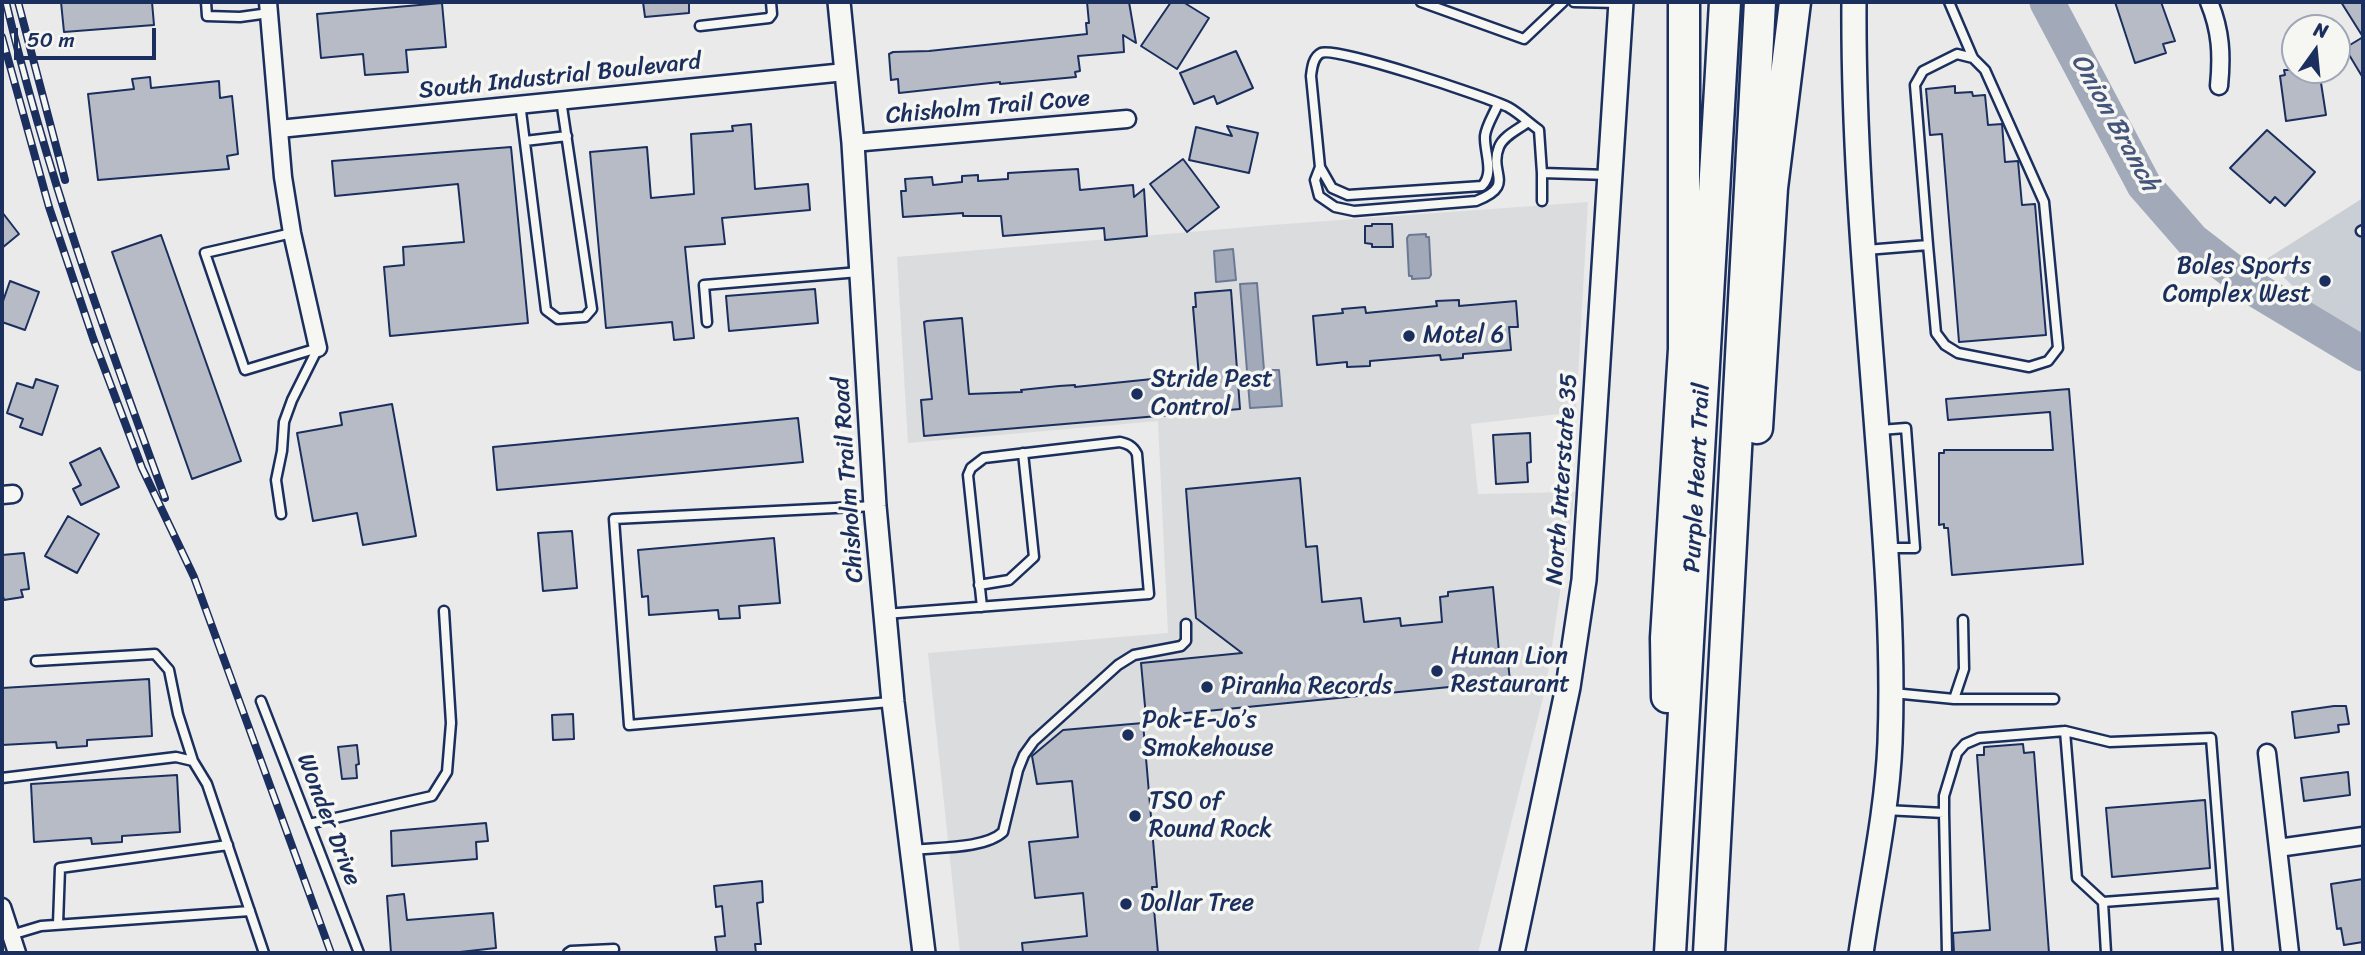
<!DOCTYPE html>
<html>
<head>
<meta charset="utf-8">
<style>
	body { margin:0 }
	#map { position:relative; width:2365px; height:955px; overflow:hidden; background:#e9eae9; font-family:Sriracha,sans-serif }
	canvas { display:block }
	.frame { position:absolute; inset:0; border:4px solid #1b2f5e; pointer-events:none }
	.north { position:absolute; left:2281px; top:14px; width:70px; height:70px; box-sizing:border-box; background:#f6f6f2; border:2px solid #9ea6b7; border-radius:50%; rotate:15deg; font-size:19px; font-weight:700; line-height:28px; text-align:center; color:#1b2f5e }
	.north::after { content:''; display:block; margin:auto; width:24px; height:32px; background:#1b2f5e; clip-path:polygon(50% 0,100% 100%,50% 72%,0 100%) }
	.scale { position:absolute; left:14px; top:28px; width:142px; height:32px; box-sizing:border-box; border:4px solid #1b2f5e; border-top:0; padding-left:9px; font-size:21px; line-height:24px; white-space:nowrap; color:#1b2f5e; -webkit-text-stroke:5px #f6f6f2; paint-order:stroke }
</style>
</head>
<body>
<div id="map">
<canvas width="2365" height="955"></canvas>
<div class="frame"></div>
<div class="north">N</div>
<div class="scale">50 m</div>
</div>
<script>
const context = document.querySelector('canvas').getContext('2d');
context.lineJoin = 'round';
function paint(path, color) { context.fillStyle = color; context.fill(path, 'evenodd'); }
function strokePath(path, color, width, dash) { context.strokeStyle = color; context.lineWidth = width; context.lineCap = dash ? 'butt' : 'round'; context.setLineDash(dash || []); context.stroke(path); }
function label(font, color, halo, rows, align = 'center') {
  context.font = font + ' Sriracha,sans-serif'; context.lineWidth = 7; context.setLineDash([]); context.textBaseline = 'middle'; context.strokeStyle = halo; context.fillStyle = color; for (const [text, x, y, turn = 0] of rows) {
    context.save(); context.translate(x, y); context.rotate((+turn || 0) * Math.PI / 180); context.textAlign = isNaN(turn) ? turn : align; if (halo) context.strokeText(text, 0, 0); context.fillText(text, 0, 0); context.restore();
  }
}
const built = new Path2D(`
	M1588,202L1576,412L1471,424L1478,494L1575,492L1546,686L1478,953H960L928,653L1168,633L1158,421L908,443L897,257L1272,225Z`);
const green = new Path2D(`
	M2363,198V342L2310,302L2265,260Z`);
const water = new Path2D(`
	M1426,234V237H1429L1431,275L1429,278L1412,279V276H1409L1407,238L1409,235Z
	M1233,249L1236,280L1216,282L1214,251Z
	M1257,283L1264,370H1279L1282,406L1250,408L1240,284Z`);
const river = new Path2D(`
	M2047,2L2144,185L2192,240L2258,291L2363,354`);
const building = new Path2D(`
	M61,2H152L154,25L64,32Z
	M643,2H689V13L645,17Z
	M1087,2H1129L1136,43L1123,35L1124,52L1078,56L1080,71L1075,72L1076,77L1000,84V82L899,93L898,79L891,80L889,54L893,52L929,51L1087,34L1086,23H1089Z
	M1171,2H1183L1209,18L1177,69L1141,46Z
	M2115,2H2161L2175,41L2163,44L2166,53L2135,63Z
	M2341,2H2363V78L2345,48L2363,37Z
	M442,3L446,47L406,50L408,72L365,75L363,54L321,58L317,14Z
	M1236,51L1253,88L1217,104L1214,96L1194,104L1180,73Z
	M2284,70H2319L2326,115L2286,121L2280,76L2285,75Z
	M150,77L151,88L219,81L220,98L232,96L238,154L227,156L229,169L98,180L88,94L134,89L132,79Z
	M1955,86V93L1972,92L1973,96L1985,95L1988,125L2002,124L2005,162L2018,161L2022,205L2035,204L2046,335L1959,342L1942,134L1930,135L1926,89Z
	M751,124L755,189L808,184L810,210L722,218L725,244L685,247L694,338L674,340L672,322L606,328L590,152L647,147L651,198L694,194L691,134L733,131L732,126Z
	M1227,126L1258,133L1249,173L1189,160L1196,127L1232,136Z
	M2267,130L2315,172L2285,206L2275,197L2270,203L2230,168Z
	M511,147L528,323L390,336L384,267L404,265L403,247L464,242L458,184L335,196L332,161Z
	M1183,159L1219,207L1187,232L1150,184Z
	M1078,169L1080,190L1133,185L1134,197L1144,189L1147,236L1105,240L1104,228L1003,236L1001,216H963V213L903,217L901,191H906L905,179L932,177L933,185L962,182V176L978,175V181L1008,179V173Z
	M2,212L19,234L2,248Z
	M1372,224H1392L1393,247H1372V244L1365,243V226H1372Z
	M161,235L241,461L192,479L112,252Z
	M10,281L39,292L25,330L2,322V304Z
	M815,289L818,323L729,331L726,296Z
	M1231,290L1240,409L924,436L921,400L932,399L924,322L927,321L962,318L969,394L1022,392L1021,390L1059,386L1075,385V387L1162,378V380L1199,377L1193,307H1196L1195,293Z
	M1459,300V306L1516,301L1518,327H1509L1511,350L1463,354V358L1441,360L1440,355L1370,361V366L1347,367V362L1317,365L1313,316L1343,313L1342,309L1365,307L1366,313L1437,306L1436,301Z
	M36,379L58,386L42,435L20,427L23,419L7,413L17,383L33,388Z
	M2069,389L2083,564L1952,575L1948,528H1944V524L1939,525V453H1944V450H2053L2050,412L1948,420L1946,399Z
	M392,404L416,536L363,545L357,513L313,521L297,433L342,425L340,413Z
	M798,418L803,462L497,490L493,447Z
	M1530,433L1531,462L1527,463L1528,482L1496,484L1493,435Z
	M100,448L119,487L81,505L73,489L81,485L70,463Z
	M1300,478L1306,547L1317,546L1322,602L1361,598L1364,622L1400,618L1401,626L1442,622L1440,597L1448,596V592L1493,587L1499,652H1507L1510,681L1146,717L1141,663L1242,653L1196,618L1186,489Z
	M68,516L99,534L77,573L45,556Z
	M572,531L577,588L543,591L538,533Z
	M774,538L780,603L739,606L740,618L719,619L718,610L649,615L648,596L642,597L638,550Z
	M24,553L29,589L21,590L23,597L4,600L2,593V555Z
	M149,679L152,736L87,740V746L57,748L56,742L2,745V688Z
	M2334,706H2346L2349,724L2338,725L2339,732L2295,738L2292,712Z
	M573,714L574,739L553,740L552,715Z
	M1143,723L1157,887H1152L1158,953H1023L1022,943L1087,936L1083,893L1035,898L1029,842L1078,837L1072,781L1037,784L1032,756L1063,730Z
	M2023,744L2024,753L2034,752L2049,953H1954L1953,933L1990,930L1977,755H1984V747Z
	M357,745L359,764L356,765L357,778L342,779L338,747Z
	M2348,772L2350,795L2304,801L2301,778Z
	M177,775L180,832L122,836V842L92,844L91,838L34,842L31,784Z
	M2205,800L2210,868L2112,877L2106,808Z
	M486,823L488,841L476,842L477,859L392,866L391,831Z
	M2363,879V942L2344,945L2341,928L2337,929L2331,884Z
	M762,881L763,902L757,903L761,944H755L756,953H717L715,937L725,936L722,906L716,907L714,886Z
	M404,894L407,920L493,913L496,948L451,953H391L387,896Z`);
const service = new Path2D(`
	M206,2L207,16L240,17L269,13
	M1421,2L1524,39L1563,2
	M1574,2L1618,3
	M700,26L769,18L772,14L771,2
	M520,103L546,310L558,319L585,317L592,309L561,100
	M1528,122C1519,129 1503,136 1499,147C1488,174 1517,185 1476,201L1354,211L1335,207L1319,196L1315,180L1320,167L1311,76C1312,68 1313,57 1321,53C1336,46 1487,97 1508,107C1519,113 1529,123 1539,130L1542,173L1609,175
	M525,141L567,136
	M1320,167L1332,188L1348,195L1482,186C1495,173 1484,152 1485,136C1486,126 1494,114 1498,104
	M1542,173V201
	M2361,231L2363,230
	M292,233L205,253L245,370L318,348
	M1928,245L1915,85L1923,71L1957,54L1973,58
	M1866,250L1928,245L1936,333L1945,345L1958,353L2029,367L2048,361L2058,348L2044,202L1985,70L1973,58L1949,2
	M707,322L704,285L859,272
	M1880,430L1906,428L1915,548H1886
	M875,506L614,519L629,725L890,702
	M281,514L276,480L282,451L284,422L292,400L318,348
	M979,585L1009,580L1034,557L1023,453
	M885,614L1149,594L1137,454C1133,446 1128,444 1120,442L984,458L971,468L968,475L982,607
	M36,661L155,654L169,670L178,714L193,761
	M1893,693L1954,699H2054
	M1954,699L1964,669L1963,620
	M261,701L359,953
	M2,778L176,757L193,761L207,784L264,953
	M1885,810L1944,813V796L1957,753L1965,744L1979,738L2065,731L2110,742L2211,738L2223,893L2103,902L2077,878L2065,731
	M1944,813L1947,953
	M309,824L432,796L447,772L451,723L444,611
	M911,850C937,847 985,849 1003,832L1018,770L1024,755L1034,741L1118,665L1134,655L1181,646L1186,641V624
	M2223,893L2228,953
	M2103,902L2106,953
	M58,924L60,868L228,845
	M11,935L41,926L250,911
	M568,953L571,951L614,949`);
const minor = new Path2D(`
	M268,2L283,177L292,233L318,348
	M2209,2C2221,31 2222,55 2219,86
	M279,129L845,72
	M853,143L1127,119
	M2,495L13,494
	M2267,753L2290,953
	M2278,848L2363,836
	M2,907L17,953`);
const tertiary = new Path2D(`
	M839,2L853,143L875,506L893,702L924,953`);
const secondary = new Path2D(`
	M1854,2C1853,145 1866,288 1877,431C1885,534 1894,639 1890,743C1887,813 1871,884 1861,953
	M1512,953L1568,687L1584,580L1621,2`);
const motorway = new Path2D(`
	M1757,428L1772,188L1795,2
	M1667,697L1666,638L1684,349V2
	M1670,953L1725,2
	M1709,953L1760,2`);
const rail = new Path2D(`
	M6,2C46,172 105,334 165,498
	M18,2L65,180
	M2,37L49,207L93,338L142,468L194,577L331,953`);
const markers = [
	[2325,281,7,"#1b2f5e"],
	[1409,336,7,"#1b2f5e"],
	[1137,394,7,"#1b2f5e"],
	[1437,671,7,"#1b2f5e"],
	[1207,687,7,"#1b2f5e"],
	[1128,735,7,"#1b2f5e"],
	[1135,816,7,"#1b2f5e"],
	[1126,904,7,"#1b2f5e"]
];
const streetNames = [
	["South Industrial Boulevard",560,77,-6],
	["Chisholm Trail Cove",988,108,-5],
	["Purple Heart Trail",1698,478,-87],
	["North Interstate 35",1563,479,-86],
	["Chisholm Trail Road",849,480,-94],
	["Wonder Drive",328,820,69]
];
const poiNames = [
	["Boles Sports",2311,267,"right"],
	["Complex West",2311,295,"right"],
	["Motel 6",1423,336],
	["Stride Pest",1151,380],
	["Control",1151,408],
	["Hunan Lion",1451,657],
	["Restaurant",1451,685],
	["Piranha Records",1221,687],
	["Pok-E-Jo’s",1142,721],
	["Smokehouse",1142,749],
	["TSO of",1149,802],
	["Round Rock",1149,830],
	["Dollar Tree",1140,904]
];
const waterNames = [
	["Onion Branch",2114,123,61]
];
paint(built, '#dadcde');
paint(green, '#caced5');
paint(water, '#a2aaba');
strokePath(water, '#6c7995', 2);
strokePath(river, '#a2aaba', 35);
paint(building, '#b6bbc6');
strokePath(building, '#1b2f5e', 2);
strokePath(service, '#1b2f5e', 13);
strokePath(minor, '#1b2f5e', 21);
strokePath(tertiary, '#1b2f5e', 26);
strokePath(secondary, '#1b2f5e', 28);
strokePath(motorway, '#1b2f5e', 35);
strokePath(service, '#f6f6f2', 8);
strokePath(minor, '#f6f6f2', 16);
strokePath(tertiary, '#f6f6f2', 21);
strokePath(secondary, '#f6f6f2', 23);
strokePath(motorway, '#f6f6f2', 30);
strokePath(rail, '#1b2f5e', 8);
strokePath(rail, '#f6f6f2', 5, [16]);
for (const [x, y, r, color] of markers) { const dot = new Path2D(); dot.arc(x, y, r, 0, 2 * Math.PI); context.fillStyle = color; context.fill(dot); strokePath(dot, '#f6f6f2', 2.5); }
label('24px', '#1b2f5e', '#f6f6f2', streetNames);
label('24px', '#1b2f5e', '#f6f6f2', poiNames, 'left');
label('italic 26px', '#44547a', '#f6f6f2', waterNames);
</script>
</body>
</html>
